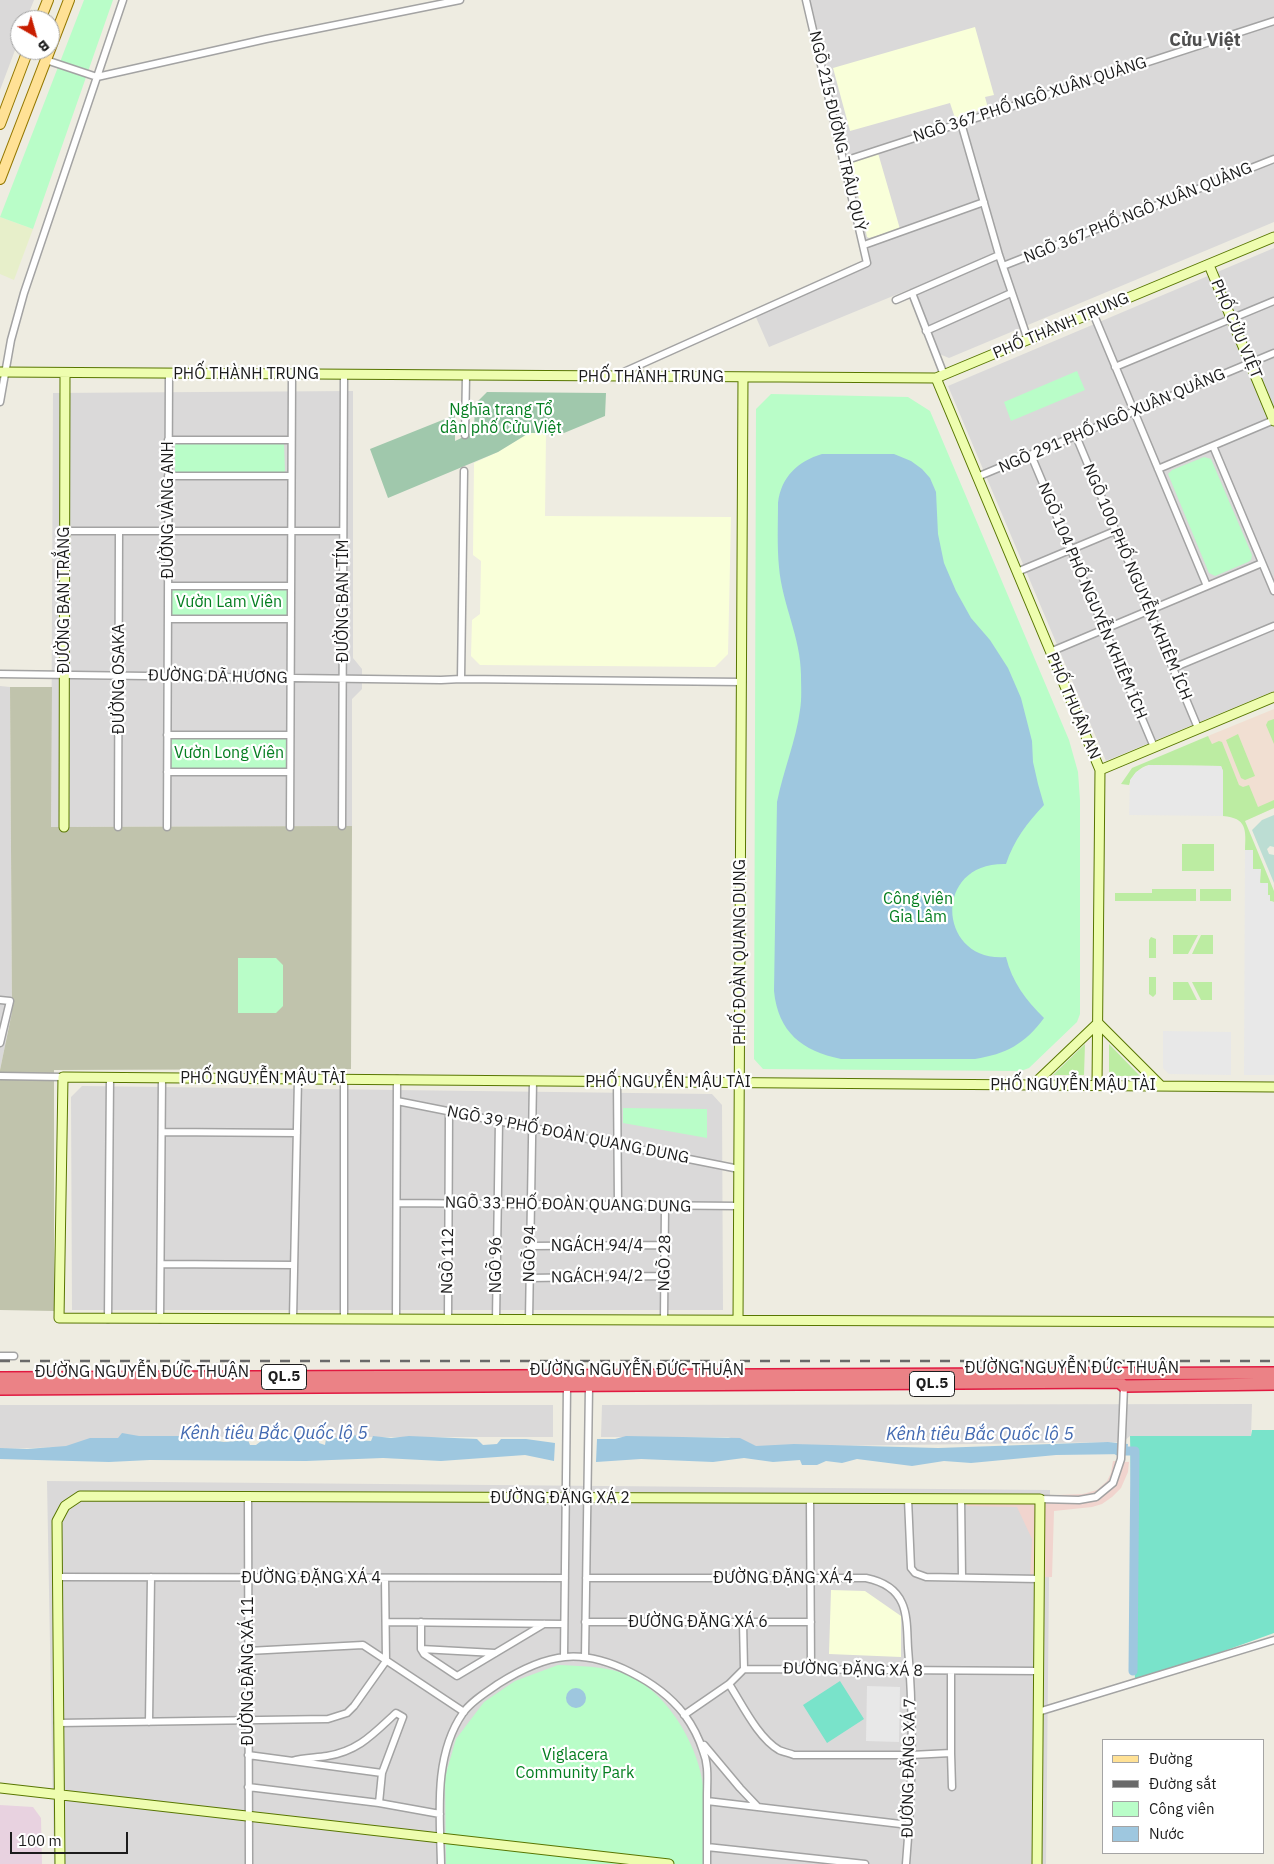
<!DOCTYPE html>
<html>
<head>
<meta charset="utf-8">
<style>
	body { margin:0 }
	#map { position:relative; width:1274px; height:1864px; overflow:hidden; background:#eeece1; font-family:"IBM Plex Sans",sans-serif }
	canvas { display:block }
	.legend { position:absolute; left:1102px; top:1739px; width:162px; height:115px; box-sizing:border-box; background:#fff; border:1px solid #a4a4a4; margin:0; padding:6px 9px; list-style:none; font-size:15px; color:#1c1c1c }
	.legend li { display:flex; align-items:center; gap:10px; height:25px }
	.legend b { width:25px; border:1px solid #a4a4a4 }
	.north { position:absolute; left:10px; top:10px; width:50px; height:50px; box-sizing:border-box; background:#fff; border:1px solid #a4a4a4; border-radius:50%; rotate:142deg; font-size:14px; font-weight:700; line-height:20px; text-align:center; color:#1c1c1c }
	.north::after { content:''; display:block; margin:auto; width:18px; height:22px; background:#c81d00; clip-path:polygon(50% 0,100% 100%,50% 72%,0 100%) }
	.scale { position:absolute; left:10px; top:1832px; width:118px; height:22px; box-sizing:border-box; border:2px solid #1c1c1c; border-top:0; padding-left:6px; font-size:15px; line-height:18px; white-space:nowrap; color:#1c1c1c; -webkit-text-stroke:4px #fff; paint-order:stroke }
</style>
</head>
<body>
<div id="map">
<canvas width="1274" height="1864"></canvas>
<ul class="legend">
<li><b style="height:6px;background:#ffe195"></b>Đường</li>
<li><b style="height:6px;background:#6a6a6a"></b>Đường sắt</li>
<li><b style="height:14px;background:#b9fdc8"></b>Công viên</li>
<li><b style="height:14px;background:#9ec7df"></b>Nước</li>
</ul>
<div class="north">B</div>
<div class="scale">100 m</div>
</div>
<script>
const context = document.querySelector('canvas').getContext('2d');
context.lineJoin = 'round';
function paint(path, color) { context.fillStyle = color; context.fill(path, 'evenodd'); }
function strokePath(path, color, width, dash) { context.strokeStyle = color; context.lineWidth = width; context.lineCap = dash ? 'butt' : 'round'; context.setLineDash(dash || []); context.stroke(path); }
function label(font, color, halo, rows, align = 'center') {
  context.font = font + ' "IBM Plex Sans",sans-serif'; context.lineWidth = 4.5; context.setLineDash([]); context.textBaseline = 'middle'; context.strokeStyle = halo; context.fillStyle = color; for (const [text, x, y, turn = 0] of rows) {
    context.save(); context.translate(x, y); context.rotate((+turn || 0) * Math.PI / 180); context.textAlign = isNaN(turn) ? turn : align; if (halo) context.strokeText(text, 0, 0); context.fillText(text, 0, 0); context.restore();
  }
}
const residential = new Path2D(`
	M0,0H34L26,20H20V37L0,90Z
	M810,0H1274V222L949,358L937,353L910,289L769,347L755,315L871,261Z
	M1274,248V691L1106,761L948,386Z
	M353,391V658L362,669V689L352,699V826L51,827L53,393Z
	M0,686L10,687L12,1012L0,1070Z
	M82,1086L712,1094L722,1105L723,1310H72L71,1097Z
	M1252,1404L1251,1436H1130L1123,1442L755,1447L728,1437H601L602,1405Z
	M0,1405H553V1437H127L64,1447L0,1449Z
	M47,1481L1050,1490L1046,1864H54Z`);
const commercial = new Path2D(`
	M1113,1461L1129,1462L1128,1472L1121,1488L1112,1497L1102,1504L1092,1507L1054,1511L1052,1577L1030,1578L1032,1539L1017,1507L967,1506L966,1494L1056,1495L1083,1494L1097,1490L1107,1481L1111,1473Z`);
const industrial = new Path2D(`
	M0,1805L33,1807L41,1818L42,1864H0Z`);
const education = new Path2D(`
	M975,27L994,95L985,97L988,108L955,118L950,103L850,131L833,68Z
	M878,153L900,229L869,238L867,237L851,162Z
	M529,433H546L545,516L731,517L728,654L715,667L480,665L471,656L472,620L480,614L481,561L473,555L474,463L498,452Z
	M831,1590L865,1591L901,1616V1657L829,1654Z`);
const military = new Path2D(`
	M1274,709V808L1244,821L1208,736Z`);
const construction = new Path2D(`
	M10,687H52L51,827L352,826L351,1069L54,1070V1311L0,1310V1070L12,1012Z`);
const farmland = new Path2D(`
	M0,217L33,229L14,280L0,274Z`);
const grass = new Path2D(`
	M1274,719V744L1266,725L1268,721Z
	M1238,734L1255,776L1245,780L1241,778L1226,740Z
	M1208,736L1212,744L1219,741L1222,742L1239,785L1243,787L1249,785L1258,807L1274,800V808L1245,821L1274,891V902L1270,901L1253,869V850H1245C1246,830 1247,818 1223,816V771L1221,766L1149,765C1140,767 1132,775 1129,785L1121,784L1132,768Z
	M1182,844H1214V871H1182Z
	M1152,889H1196V901H1115V893H1152Z
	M1200,889H1231V901H1200Z
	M1173,935H1198L1188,954H1173Z
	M1201,935H1213V954H1192Z
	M1151,937L1156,939V958H1149V940Z
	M1149,977H1156V994L1153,997L1149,994Z
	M1173,982H1188L1197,1000H1173Z
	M1192,982H1212V1000H1201Z
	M1085,1044L1084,1075H1053Z
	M1109,1044L1140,1076H1109Z`);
const wetland = new Path2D(`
	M1274,815V847L1270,846L1267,849L1269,854L1274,855V883L1252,830L1262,820Z`);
const cemetery = new Path2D(`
	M487,392L606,393L605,416L564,433H529L498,452L388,498L370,449L455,415V441L474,432L475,404Z`);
const park = new Path2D(`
	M84,0H113L33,229L0,217Z
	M1077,371L1085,390L1011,421L1004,402Z
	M771,394L908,397L930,411L1069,740L1078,772L1080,800V1014L1077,1022L1029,1068L1021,1071L763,1069L754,1059L756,409Z
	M175,444H284L285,472H175Z
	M1204,457L1211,459L1252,555L1251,560L1248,562L1215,576L1209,573L1168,474L1172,470Z
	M168,586H291V619H168Z
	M167,735H290V772H167Z
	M238,958H276L283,965V1006L276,1013H238Z
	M623,1108L707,1109V1138L623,1123Z
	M558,1665C580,1666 602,1666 623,1673C667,1689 702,1749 704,1795C705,1818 703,1841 703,1864H446L445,1777L456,1739L484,1702L515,1681Z`);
const pitch = new Path2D(`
	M1252,1430H1274V1633L1135,1683L1130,1436H1251Z
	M840,1681L864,1719L827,1743L803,1705Z`);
const parking = new Path2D(`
	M1149,765L1221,766L1223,771V816L1129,815L1130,780L1136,772Z
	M1245,850H1253V869H1261L1260,883H1268V895H1270V901L1274,902V1075H1244Z
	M1163,1031L1231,1032V1075L1169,1074L1163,1068Z
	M867,1686L900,1687L899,1742L866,1741Z`);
const water = new Path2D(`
	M822,454H894L911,461L922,469L930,478L936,492L938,534L944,563L956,591L971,618L990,640L1008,668L1021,698L1032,741L1033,762L1038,784L1044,805C1027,823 1014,840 1006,864C931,862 938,963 1006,957C1012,982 1026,1000 1044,1018C1025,1044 1006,1054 975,1059H841C802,1051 778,1032 774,991L777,802C783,771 796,741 800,710C802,699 801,686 801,675C801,638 782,604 779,567C777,546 778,524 778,503C781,477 798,461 822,454Z
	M122,1433L139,1436H183L224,1442L248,1440L250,1445H256L269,1435L318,1438L319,1443L325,1445L326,1439L358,1435L359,1440L371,1441L373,1436L391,1438L409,1436L477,1439L483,1445L497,1444L501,1439H526L555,1443L554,1461L525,1455L441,1461L383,1458L306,1461L150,1460L109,1462L0,1459V1448L27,1449L66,1446L90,1438H118Z
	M626,1436L740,1438L756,1446L794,1444L938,1448L1108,1442L1128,1444L1127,1454L1056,1455L971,1463L944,1461L912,1466L857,1459L842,1463L826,1461L817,1465H802L800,1460L773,1462L744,1458L713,1462L641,1459L596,1462L597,1439H615Z
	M566 1698a10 10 0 1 1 20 0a10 10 0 1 1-20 0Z`);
const canal = new Path2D(`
	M1118,1451H1135L1133,1671`);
const street = new Path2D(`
	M46,60L97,77L266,39L460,0
	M961,123L999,255L1028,340
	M844,161L1274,21
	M864,245L984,202
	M1003,266L1274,159
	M912,293L944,375
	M896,300L999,255
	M1093,313L1207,586
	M926,331L1011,293
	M1115,367L1274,301
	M617,375L867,263L806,0
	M0,402L11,340L24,293L123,0
	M465,435L466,375
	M1076,436L1198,728
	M168,440H291
	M1213,446L1274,591
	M1031,455L1154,747
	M1158,469L1274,420
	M168,476H291
	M977,477L1274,353
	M64,531H343
	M1017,572L1115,531
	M168,586H291
	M168,619H291
	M1050,652L1262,563
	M1173,668L1274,626
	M0,674L441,680L461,679L742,682
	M461,679L464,471
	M167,735H290
	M167,772H290
	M342,826L344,375
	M118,827L119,531
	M167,827L169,373
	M290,827L292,374
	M0,1000L10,1001L0,1043
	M0,1076L63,1077
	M617,1081L618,1205
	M397,1101L739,1169
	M162,1132L297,1133
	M397,1203L739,1206
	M530,1246L665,1245
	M161,1264L294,1265
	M529,1278L665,1276
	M108,1319L110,1077
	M160,1319L162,1078
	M293,1319L298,1079
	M344,1319V1079
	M396,1319L397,1079
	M448,1319L449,1112
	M496,1320L499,1121
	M529,1320L533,1081
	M664,1320L665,1206
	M0,1356H14
	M248,1496L249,1864
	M810,1499L811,1669
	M908,1499L911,1568L915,1573L926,1577L1039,1579
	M961,1499L962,1577
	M1040,1499L1079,1500L1096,1497L1113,1483L1121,1459L1124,1386
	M57,1577L565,1578
	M586,1578H866C881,1581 895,1587 902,1603C908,1616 907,1633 908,1648C914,1717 912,1795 906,1864
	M386,1622L564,1624
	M585,1622H811
	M743,1622L744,1669
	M421,1649V1622
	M248,1651L363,1645L464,1712
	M495,1653L421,1649L424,1654L457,1676L544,1624
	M564,1657L567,1387
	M585,1657L589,1387
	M729,1684C742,1704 758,1738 779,1750C783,1752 789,1753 794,1755H911L951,1753L952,1787
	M1038,1712L1274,1640
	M684,1715L729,1684L744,1669L1038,1671
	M149,1722L151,1577
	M58,1723L328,1719L347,1713L354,1706L386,1661L385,1578
	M704,1745L740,1788L758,1807
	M951,1753V1671
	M248,1755L382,1773L403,1717L396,1713C374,1733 359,1751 327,1756C315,1758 304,1757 292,1761
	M248,1787L379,1803L440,1814
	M707,1801L909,1825
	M379,1803L382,1773
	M707,1847L865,1864
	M441,1864C440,1815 433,1756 463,1713C471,1701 487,1692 498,1684C517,1672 542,1659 565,1657C605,1653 659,1682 684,1714C692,1725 699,1738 703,1751C709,1765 707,1781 707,1796C707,1819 707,1841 707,1864`);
const secondary = new Path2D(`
	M1209,265L1274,421
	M0,372L936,378L1274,237
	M936,378L1100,770L1097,1085
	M1100,770L1274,697
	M64,827L65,373
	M1098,1023L1161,1086
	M1033,1085L1098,1023
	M1274,1087L63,1077L59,1318L1274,1322
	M738,1320L743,377
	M0,1788L669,1864
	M60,1864L57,1521L65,1506L80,1496L1040,1499L1037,1864`);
const primary = new Path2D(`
	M40,20L48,0
	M0,124L28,50
	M0,179L69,0`);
const highway = new Path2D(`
	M0,1378L1274,1373
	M0,1389L1119,1382L1124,1386L1274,1384`);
const rail = new Path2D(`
	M0,1361H1274`);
const shields = [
	[284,1377,45],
	[932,1384,45]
];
const shieldNames = [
	["QL.5",284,1377],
	["QL.5",932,1384]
];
const streetNames = [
	["NGÕ 367 PHỐ NGÔ XUÂN QUẢNG",1030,100,-18],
	["NGÕ 215 ĐƯỜNG TRÂU QUỲ",837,131,77],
	["NGÕ 367 PHỐ NGÔ XUÂN QUẢNG",1138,213,-22],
	["PHỐ THÀNH TRUNG",1061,326,-23],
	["PHỐ CỬU VIỆT",1236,329,67],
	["PHỐ THÀNH TRUNG",246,374],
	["PHỐ THÀNH TRUNG",651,377],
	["NGÕ 291 PHỐ NGÔ XUÂN QUẢNG",1112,421,-23],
	["ĐƯỜNG VÀNG ANH",168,510,-90],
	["NGÕ 100 PHỐ NGUYỄN KHIÊM ÍCH",1137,582,67],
	["ĐƯỜNG BAN TRẮNG",64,600,-90],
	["ĐƯỜNG BAN TÍM",343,601,-90],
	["NGÕ 104 PHỐ NGUYỄN KHIÊM ÍCH",1092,601,67],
	["ĐƯỜNG DÃ HƯƠNG",218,677,1],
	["ĐƯỜNG OSAKA",119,679,-90],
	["PHỐ THUẬN AN",1073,706,67],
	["PHỐ ĐOÀN QUANG DUNG",740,952,-90],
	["PHỐ NGUYỄN MẬU TÀI",263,1078],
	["PHỐ NGUYỄN MẬU TÀI",668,1082],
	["PHỐ NGUYỄN MẬU TÀI",1073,1085],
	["NGÕ 39 PHỐ ĐOÀN QUANG DUNG",568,1135,11],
	["NGÕ 33 PHỐ ĐOÀN QUANG DUNG",568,1205,1],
	["NGÁCH 94/4",597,1246],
	["NGÕ 94",530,1254,-89],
	["NGÕ 112",448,1261,-89],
	["NGÕ 28",665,1263,-89],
	["NGÕ 96",496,1265,-90],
	["NGÁCH 94/2",597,1277,-1],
	["ĐƯỜNG NGUYỄN ĐỨC THUẬN",1072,1368],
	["ĐƯỜNG NGUYỄN ĐỨC THUẬN",637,1370],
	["ĐƯỜNG NGUYỄN ĐỨC THUẬN",142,1372],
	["ĐƯỜNG ĐẶNG XÁ 2",560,1498],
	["ĐƯỜNG ĐẶNG XÁ 4",311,1578],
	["ĐƯỜNG ĐẶNG XÁ 4",783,1578],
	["ĐƯỜNG ĐẶNG XÁ 6",698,1622],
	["ĐƯỜNG ĐẶNG XÁ 8",853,1670,1],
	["ĐƯỜNG ĐẶNG XÁ 11",248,1671,-90],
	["ĐƯỜNG ĐẶNG XÁ 7",909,1768,-89]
];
const parkNames = [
	["Nghĩa trang Tổ",501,410],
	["dân phố Cửu Việt",501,428],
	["Vườn Lam Viên",229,602],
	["Vườn Long Viên",229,753],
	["Công viên",918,899],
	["Gia Lâm",918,917],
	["Viglacera",575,1755],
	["Community Park",575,1773]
];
const neighbourhoodNames = [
	["Cửu Việt",1205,41]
];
const waterNames = [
	["Kênh tiêu Bắc Quốc lộ 5",274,1434],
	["Kênh tiêu Bắc Quốc lộ 5",980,1435]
];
paint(residential, '#dad9d9');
paint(commercial, '#f1d4ce');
paint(industrial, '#e8d2e0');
paint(education, '#f9ffd9');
paint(military, '#f1dfd2');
paint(construction, '#c0c3ac');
paint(farmland, '#e7efca');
paint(grass, '#bceca2');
paint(wetland, '#bcddd3');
paint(cemetery, '#a0c8ac');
paint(park, '#b9fdc8');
paint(pitch, '#79e3ca');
paint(parking, '#e8e8e8');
paint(water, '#9ec7df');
strokePath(canal, '#9ec7df', 9);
strokePath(street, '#a3a3a3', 9);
strokePath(secondary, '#587600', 11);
strokePath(primary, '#947800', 12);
strokePath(highway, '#e11940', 14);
strokePath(street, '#fff', 6);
strokePath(secondary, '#eefdaf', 9);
strokePath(primary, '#ffe195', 10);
strokePath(highway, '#eb8286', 11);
strokePath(rail, '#6a6a6a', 2.5, [10, 10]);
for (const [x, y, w] of shields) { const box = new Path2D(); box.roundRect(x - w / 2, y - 12.5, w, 25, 4); context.fillStyle = '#fff'; context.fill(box); strokePath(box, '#1c1c1c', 1); }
label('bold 15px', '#1c1c1c', null, shieldNames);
label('16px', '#1c1c1c', '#fff', streetNames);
label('16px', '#057f21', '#fff', parkNames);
label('bold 18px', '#4f4f4f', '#fff', neighbourhoodNames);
label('italic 18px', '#436ab1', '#fff', waterNames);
</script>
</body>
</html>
